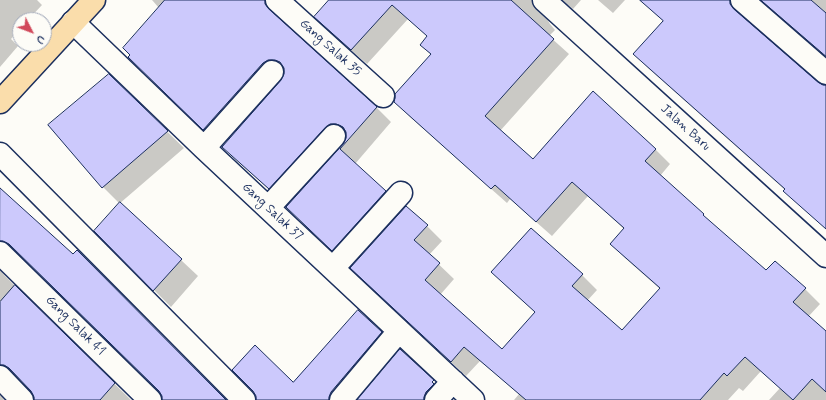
<!DOCTYPE html>
<html>
<head>
<meta charset="utf-8">
<style>
	body { margin:0 }
	#map { position:relative; width:826px; height:400px; overflow:hidden; background:#fdfcf7; font-family:Mynerve,sans-serif }
	canvas { display:block }
	.north { position:absolute; left:12px; top:12px; width:40px; height:40px; box-sizing:border-box; background:#fdfcf7; border:1px solid #a3aaba; border-radius:50%; rotate:132deg; font-size:11px; font-weight:700; line-height:16px; text-align:center; color:#1b2f5e }
	.north::after { content:''; display:block; margin:auto; width:14px; height:18px; background:#d1495b; clip-path:polygon(50% 0,100% 100%,50% 72%,0 100%) }
</style>
</head>
<body>
<div id="map">
<canvas width="826" height="400"></canvas>
<div class="north">U</div>
</div>
<script>
const context = document.querySelector('canvas').getContext('2d');
context.lineJoin = 'round';
function paint(path, color) { context.fillStyle = color; context.fill(path, 'evenodd'); }
function strokePath(path, color, width, dash) { context.strokeStyle = color; context.lineWidth = width; context.lineCap = dash ? 'butt' : 'round'; context.setLineDash(dash || []); context.stroke(path); }
function label(font, color, halo, rows, align = 'center') {
  context.font = font + ' Mynerve,sans-serif'; context.lineWidth = 3; context.setLineDash([]); context.textBaseline = 'middle'; context.strokeStyle = halo; context.fillStyle = color; for (const [text, x, y, turn = 0] of rows) {
    context.save(); context.translate(x, y); context.rotate((+turn || 0) * Math.PI / 180); context.textAlign = isNaN(turn) ? turn : align; if (halo) context.strokeText(text, 0, 0); context.fillText(text, 0, 0); context.restore();
  }
}
const shadow = new Path2D(`
	M0,0H37L42,5L28,20H20V29L11,39L18,46L0,67Z
	M152,0H271L279,12V19L374,106L377,108L391,122L355,164L386,191L400,206L347,264L287,207L344,145L347,138H345L339,142L284,203L238,162L223,147L282,81L285,74L277,78L219,144L144,72L131,55L159,8Z
	M330,0H581L573,9L568,5L562,2L547,12V19L550,24L555,30L549,36L569,54L500,131L533,160L655,149L670,164L660,176L766,272L805,289L820,304L808,317L826,333V400H769L780,388L761,371L743,391L739,388L728,400H514L519,394L480,361L466,376L367,283L427,226L442,241L429,255L454,279L440,295L502,350L536,313L508,288L493,272L582,275L597,290L587,301L622,332L660,289L626,259L611,244L624,229L588,196L552,236L510,199L507,203L410,117L395,102L431,55L421,45L428,37L408,19L367,64L330,32L315,17Z
	M598,0H625L613,13Z
	M640,0H826V57L767,5L761,3L745,13V20L817,83L826,86V229L800,206L785,191V190L649,69L634,54L663,21Z
	M109,75L184,148L119,204L181,260L198,276L171,307L95,231L120,204L103,187Z
	M0,189L225,400H163V397L160,391L24,258L18,255L11,254L2,264L1,271L5,276L131,400H35L32,391L23,381L19,379L11,378L2,387L1,394L4,400H0Z
	M381,333L395,346L350,400H257L293,383Z
	M400,350L447,395L445,400H359Z`);
const building = new Path2D(`
	M165,0H265V4L269,9L375,105L377,107L340,149L386,191L332,251L286,207L343,144L346,138V132L343,127L336,124H330L325,128L269,189L222,147L281,80L284,74V68L280,62L275,60H268L263,63L203,130L128,57L130,55L123,48Z
	M329,0H511L554,39L485,116L533,159L593,91L656,149L645,161L704,214L703,215L766,270L775,261L806,288L793,302L826,331V392L812,379L793,400L745,357L727,376L724,373L700,400H526L464,347L451,362L350,268L406,206L428,225L414,240L440,263L425,280L502,349L535,312L491,272L531,228L583,274L572,286L622,330L660,288L610,244L624,228L572,182L536,222L495,185L491,189L394,102L395,98V94L431,54L420,45L427,36L392,5L351,50L314,17Z
	M640,0H730V4L734,9L818,82L823,85H826V229L783,191L785,189L633,54L663,21Z
	M761,0H811L826,13V56Z
	M109,74L168,131L102,188L48,125Z
	M0,188L73,254L77,250L226,400H162V396L159,391L9,244L3,241H0Z
	M120,202L182,259L153,291L94,231Z
	M15,285L115,383L100,400H34V397L31,391L9,368L4,365H0V302Z
	M358,310L382,332L331,392L329,397V400H256V396L253,391L232,370L255,345L293,382Z
	M400,349L434,380L432,382L434,384L426,392L424,397V400H357Z`);
const minor = new Path2D(`
	M277,0L383,96
	M742,0L826,73
	M73,22L204,148L473,400
	M204,148L272,72
	M0,154L244,400
	M268,208L334,136
	M0,253L150,400
	M333,268L344,256L401,193
	M0,377L22,400
	M341,400L399,331
	M436,400L453,381`);
const secondary = new Path2D(`
	M544,0L826,256`);
const primary = new Path2D(`
	M0,102L94,0`);
const streetNames = [
	["Gang Salak 35",330,48,42],
	["Jalan Baru",685,128,42],
	["Gang Salak 37",272,212,43],
	["Gang Salak 41",75,326,45]
];
paint(shadow, '#0003');
paint(building, '#ccc9fc');
strokePath(building, '#1b2f5e', 1);
strokePath(minor, '#1b2f5e', 25);
strokePath(secondary, '#1b2f5e', 25);
strokePath(primary, '#1b2f5e', 25);
strokePath(minor, '#fdfcf7', 22);
strokePath(secondary, '#fdfcf7', 22);
strokePath(primary, '#faddab', 22);
label('13px', '#1b2f5e', '#fdfcf7', streetNames);
</script>
</body>
</html>
